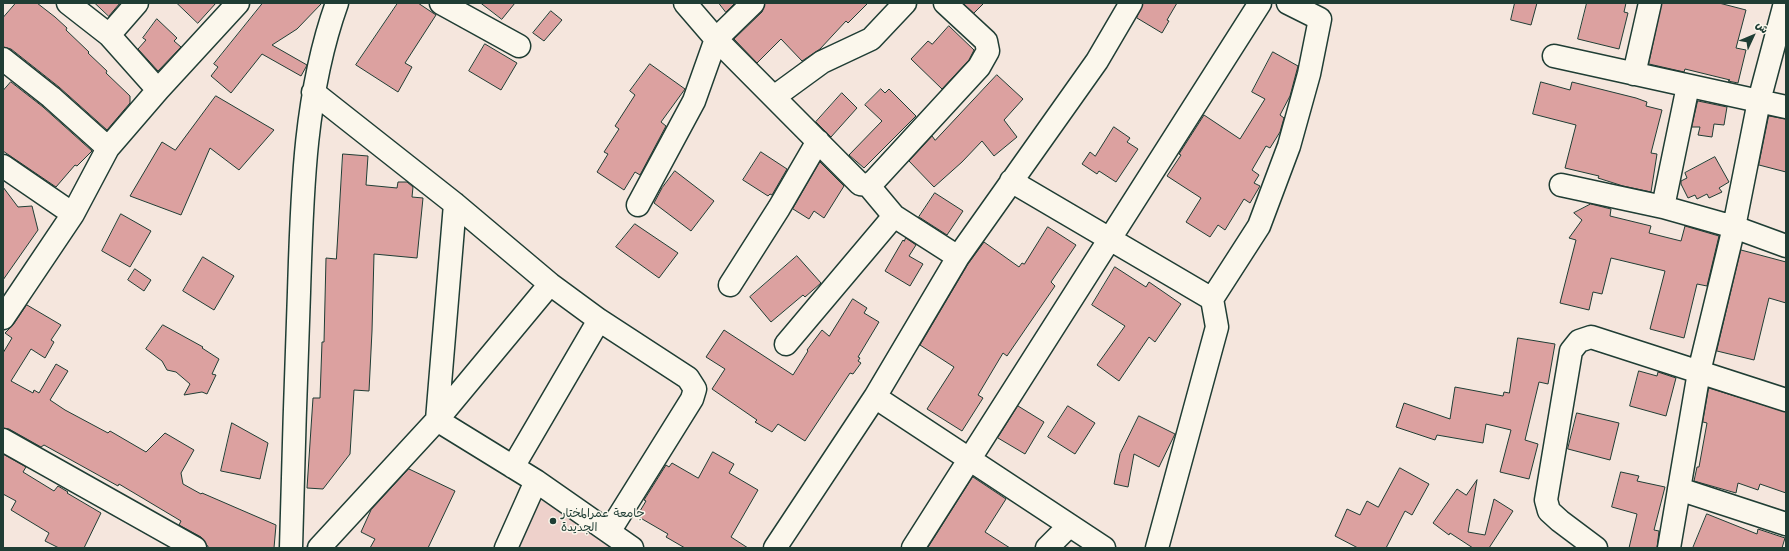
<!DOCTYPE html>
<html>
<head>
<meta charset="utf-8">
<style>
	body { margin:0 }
	#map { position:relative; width:1789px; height:551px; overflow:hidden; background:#f5e6dd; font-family:"Shantell Sans","Playpen Sans Arabic",sans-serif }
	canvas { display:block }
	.frame { position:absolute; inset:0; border:4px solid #1f3d34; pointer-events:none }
	.north { position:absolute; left:1733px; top:16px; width:40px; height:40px; -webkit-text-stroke:3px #fbf7ec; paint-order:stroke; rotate:46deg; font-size:11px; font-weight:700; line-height:16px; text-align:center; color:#1f3d34 }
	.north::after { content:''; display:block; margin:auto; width:14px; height:18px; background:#1f3d34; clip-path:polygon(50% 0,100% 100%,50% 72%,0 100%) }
</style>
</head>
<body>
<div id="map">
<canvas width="1789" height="551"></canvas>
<div class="frame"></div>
<div class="north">ش</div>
</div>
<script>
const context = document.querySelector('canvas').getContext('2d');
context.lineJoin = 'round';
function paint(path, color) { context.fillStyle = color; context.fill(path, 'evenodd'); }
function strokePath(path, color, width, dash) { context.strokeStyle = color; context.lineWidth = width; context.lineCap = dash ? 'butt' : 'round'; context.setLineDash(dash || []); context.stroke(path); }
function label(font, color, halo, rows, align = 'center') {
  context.font = font + ' "Shantell Sans","Playpen Sans Arabic",sans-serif'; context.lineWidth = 3; context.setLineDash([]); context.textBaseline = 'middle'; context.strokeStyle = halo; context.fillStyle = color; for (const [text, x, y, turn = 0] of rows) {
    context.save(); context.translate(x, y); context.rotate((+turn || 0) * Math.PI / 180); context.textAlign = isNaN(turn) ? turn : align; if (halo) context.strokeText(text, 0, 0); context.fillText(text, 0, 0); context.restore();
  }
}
const built = new Path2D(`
	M538,493L624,548H512Z`);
const building = new Path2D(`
	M16,3H37L55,17L67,28L66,30L89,52L88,53L107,71L106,73L130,96V103L107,130L59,87L11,49L3,47V18Z
	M95,3H120L109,16Z
	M177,3H216L198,23Z
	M263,3H322L297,29L272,45L307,65L306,67L301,76L262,54L231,93L211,76L218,67L214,64Z
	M398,3H418L436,15L405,63L412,67L398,92L356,65Z
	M481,3H515L502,19Z
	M719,3H735L726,12Z
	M765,3H868L848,23L846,21L820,49L802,61L781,39L757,63L734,39L762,12Z
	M963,3H984L974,13Z
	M1143,3H1177L1167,20L1169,21L1162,33L1137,18Z
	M1515,3H1537L1531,25L1511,20Z
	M1587,3H1626L1624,12L1628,13L1619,49L1578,39Z
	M1662,3H1719L1746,10L1736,48L1746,50L1738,83L1728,81L1730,80L1685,69L1684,72L1649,64Z
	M551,11L562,20L544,41L533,33Z
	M157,19L177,38L174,41L181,47L158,71L138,49L146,40L143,38Z
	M949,26L974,50L969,60L942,89L911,59L928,41L932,44Z
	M485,44L517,63L501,90L469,71Z
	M1273,52L1298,66L1290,96L1280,115L1284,118L1280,132L1270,148L1266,146L1252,170L1259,175L1254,183L1260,186L1250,203L1244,199L1225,230L1218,225L1210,237L1186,222L1201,198L1167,176L1181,155L1179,154L1204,115L1240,139L1265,99L1252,92Z
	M650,64L685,89L661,122L666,126L640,175L635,172L624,190L597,172L608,154L604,152L619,129L615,126L635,95L630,91Z
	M997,75L1023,99L1004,120L1017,137L994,156L982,141L962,162L934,187L909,161L932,136L935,140Z
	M11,82L43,107L92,151L77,166L75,165L56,187L3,151V91Z
	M1541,82L1570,90L1572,82L1636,98L1647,102L1646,106L1662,110L1651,153L1657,154L1651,192L1623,186L1598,178L1599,176L1565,168L1576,125L1533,114Z
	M881,89L885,93L889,89L916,116L864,168L849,155L882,121L865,105Z
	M842,93L857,108L831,137L816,122Z
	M216,96L274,130L239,170L210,148L181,215L130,196L162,142L175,150Z
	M1698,101L1727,107L1724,125L1714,124L1712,137L1698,135L1700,127H1692Z
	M1769,116L1786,119V172L1759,165Z
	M1114,127L1130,138L1127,142L1138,149L1116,182L1099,171L1097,174L1082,164L1090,152L1095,156Z
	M761,152L787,169L772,195L770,194L768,196L743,180Z
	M343,154L368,156L366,185L397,188L398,182H407L413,187L412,197L423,198L417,258L374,254L372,331L369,391L354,390L350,454L323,489L307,488L313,398H320L322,342H324L326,258L336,259Z
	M1715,157L1729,182L1719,188L1722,192L1709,198L1707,194L1697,199L1695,195L1688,198L1681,184V181L1687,178L1685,173Z
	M820,162L844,186L824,218L814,211L809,219L793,209Z
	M675,171L714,201L691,231L654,203L662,188Z
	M3,187L18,207L32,206L38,230L3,280Z
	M935,193L963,211L947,235L919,217Z
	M1591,204L1611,209L1610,216L1651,226L1649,233L1681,241L1685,226L1719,236L1707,286L1697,284L1684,338L1650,329L1665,271L1611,258L1602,294L1593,292L1589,310L1560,303L1576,240L1569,238L1582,220L1574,213Z
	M121,214L151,231L130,267L102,251Z
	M635,224L678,253L659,278L616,247Z
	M1048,227L1076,245L1051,282L1055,286L1007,356L1003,353L978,395L983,398L962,431L927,409L954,367L920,345L968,264L984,242L1019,267L1022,263L1024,264Z
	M906,238L916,245L909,256L923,264L910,286L885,271L903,240L904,241Z
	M1741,250L1786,262V303L1769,298L1754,360L1717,351Z
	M797,256L821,283L805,297L803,295L771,322L750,297Z
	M203,257L234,276L214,310L183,291Z
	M1115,267L1146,287L1149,282L1181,304L1155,342L1149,337L1119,381L1097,365L1125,326L1092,305Z
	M135,269L151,280L144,291L128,280Z
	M853,299L867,308L864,313L879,322L858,357L860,358L858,361L861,363L853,374L850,373L805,441L778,424L772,432L755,422L757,420L712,389L725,369L706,357L724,330L793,375L808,351L807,350L822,330L829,336Z
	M27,305L61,325L51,340L54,342L45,358L31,349L11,381L33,393L34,390L39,393L56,364L68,371L50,400L65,410L108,433L110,431L146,452L165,433L194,450L181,473L183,484L201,494L202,493L276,525L274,548H209L201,537L179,525L181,521L119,484L118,486L44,445L41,447L9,429L3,428V353L12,338L5,333L13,325Z
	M163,325L203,347L202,348L219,359L212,374L216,375L207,394L202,392L184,395L190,384L176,372L167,370L162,361L146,349Z
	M1518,338L1555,344L1548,384L1539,382L1525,440L1538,444L1529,479L1500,472L1511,430L1486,424L1483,443L1437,435L1435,440L1396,427L1404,403L1450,419L1455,387L1503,396L1504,392L1509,393Z
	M1639,371L1657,376L1658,372L1676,378L1666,416L1630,406Z
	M1709,388L1786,412V493L1760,484L1758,490L1738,483L1736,493L1694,481L1697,467H1699L1707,423L1703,422Z
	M1018,406L1044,422L1025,454L998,438Z
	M1068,406L1095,423L1075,454L1048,437Z
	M1577,413L1619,423L1610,460L1568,449Z
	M1139,416L1175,434L1159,467L1134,454L1128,487L1114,484L1120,454Z
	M232,423L268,443L260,479L221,471Z
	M713,452L734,464L729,473L758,490L731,537L748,548H685L666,537L668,534L637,516L646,501L644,500L666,465L669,467L672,463L698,478Z
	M3,454L26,467L23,472L54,491L58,486L68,492L67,493L101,513L84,548H59L45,541L49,533L11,510L16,501L3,494Z
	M1400,468L1429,484L1412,515L1405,511L1386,548H1358L1335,536L1347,509L1360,515L1367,501L1378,507Z
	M409,469L455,491L428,548H370L375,539L361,532L371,510Z
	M1621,472L1639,476L1637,481L1665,487L1654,530L1659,531L1657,548H1629L1637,514L1612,507Z
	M973,477L1006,499L985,532L1010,548H928Z
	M1477,480L1468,532L1485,535L1494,499L1513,511L1489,548H1473L1450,533L1449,535L1433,523L1457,489L1466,495Z
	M1707,514L1757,534L1758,529L1785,538L1782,548H1693Z`);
const minor = new Path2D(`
	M68,3L109,35L158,90
	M441,3L519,46
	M685,3L716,39L860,184L868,185L874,181L979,67L988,51L986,41L945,3
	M109,35L137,3
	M1554,56L1786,107
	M3,59L51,97L108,148
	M1634,74L1650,3
	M313,92L455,204L550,284L599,320L688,378L695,389L692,399L609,532
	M774,97L822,62L871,39L905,3
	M3,166L73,214
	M1011,181L1212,299L1259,226L1289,146L1309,74L1320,19L1288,3
	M868,185L894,216L958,257L875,397
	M1561,185L1663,207L1734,227L1786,246
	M638,205L694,101L716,39L753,3
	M1663,207L1688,86
	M958,257L1097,61L1131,3
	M730,285L779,208L818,141
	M3,318L73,214L108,148L158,90L238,3
	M786,344L894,216
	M437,420L455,204
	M437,420L550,284
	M3,440L195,548
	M513,467L599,320
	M1679,489L1786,524
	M291,548C293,463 296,377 299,292C302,195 304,95 337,3
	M319,548L437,420L536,481
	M506,548L536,481L632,548
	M775,548L875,397L1104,548
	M913,548L1260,3
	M1047,548L1069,526
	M1157,548L1217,327L1212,299
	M1596,548L1560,521L1549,511L1546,500L1571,351L1579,341L1591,337L1786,400
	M1669,548L1699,372L1734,227L1759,101L1785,3`);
const markers = [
	[553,521,4,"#1f3d34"]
];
const poiNames = [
	["جامعة عمرالمختار",561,514],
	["الجديدة",561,528]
];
paint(built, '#eed1cb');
paint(building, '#dca1a0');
strokePath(building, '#1f3d34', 1);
strokePath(minor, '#1f3d34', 25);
strokePath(minor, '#fbf7ec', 22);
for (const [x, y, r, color] of markers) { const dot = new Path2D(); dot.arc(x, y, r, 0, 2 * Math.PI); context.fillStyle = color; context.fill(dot); strokePath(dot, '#fbf7ec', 1.5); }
label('12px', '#1f3d34', '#fbf7ec', poiNames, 'left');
</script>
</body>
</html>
